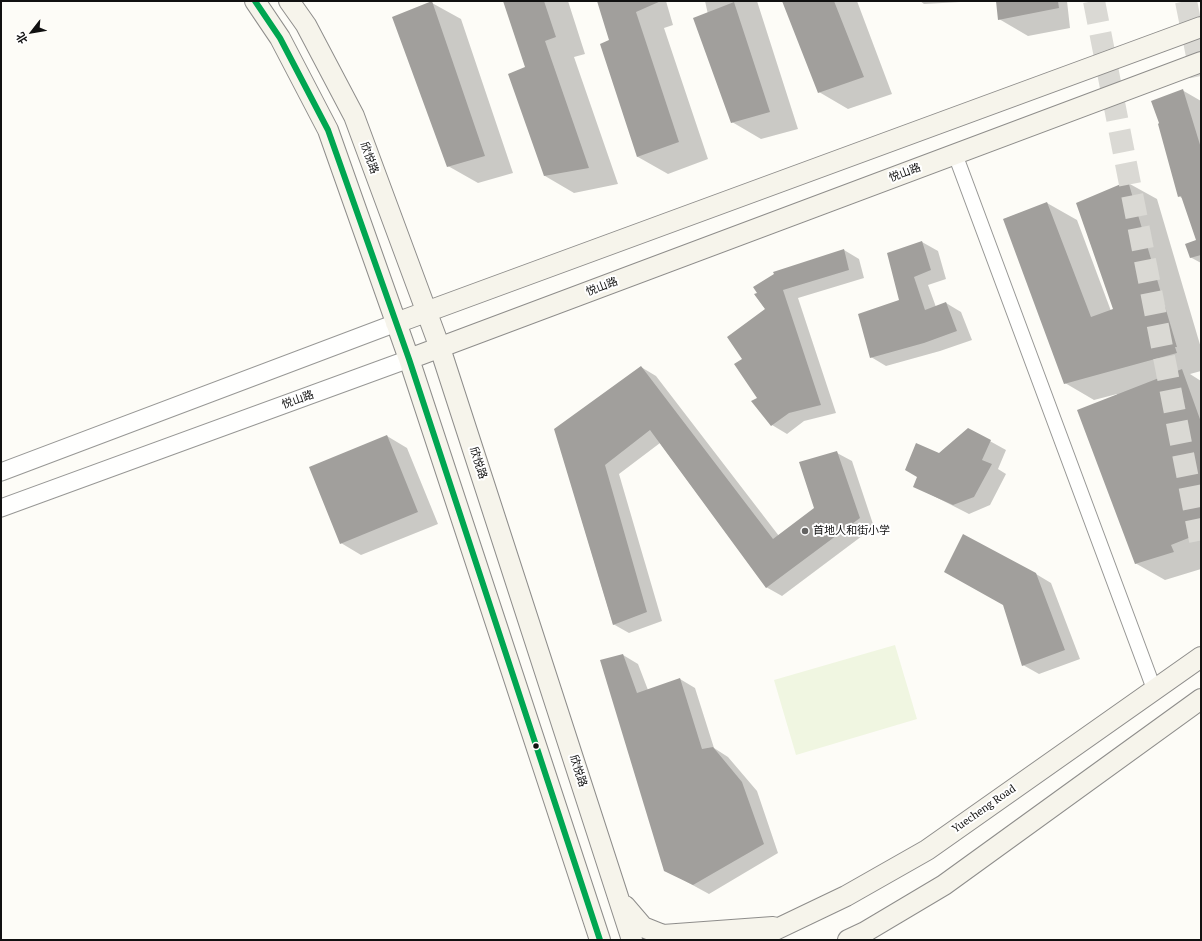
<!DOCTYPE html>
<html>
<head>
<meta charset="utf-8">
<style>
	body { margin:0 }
	#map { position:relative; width:1202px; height:941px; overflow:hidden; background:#fdfcf7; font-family:"PT Serif","Noto Sans SC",serif }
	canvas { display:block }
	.frame { position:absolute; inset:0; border:2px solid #111; pointer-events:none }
	.north { position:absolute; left:12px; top:12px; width:40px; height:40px; -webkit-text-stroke:3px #fff; paint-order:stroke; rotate:239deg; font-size:11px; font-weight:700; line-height:16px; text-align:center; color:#111 }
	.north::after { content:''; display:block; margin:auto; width:14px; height:18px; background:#111; clip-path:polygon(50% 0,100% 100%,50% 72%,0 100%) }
</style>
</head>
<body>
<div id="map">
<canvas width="1202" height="941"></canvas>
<div class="frame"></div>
<div class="north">北</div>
</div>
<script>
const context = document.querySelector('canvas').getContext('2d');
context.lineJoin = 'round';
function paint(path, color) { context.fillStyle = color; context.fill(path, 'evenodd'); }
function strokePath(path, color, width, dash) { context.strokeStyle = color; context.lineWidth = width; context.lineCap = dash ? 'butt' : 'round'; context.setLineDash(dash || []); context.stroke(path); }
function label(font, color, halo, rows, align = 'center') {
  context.font = font + ' "PT Serif","Noto Sans SC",serif'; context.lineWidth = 4; context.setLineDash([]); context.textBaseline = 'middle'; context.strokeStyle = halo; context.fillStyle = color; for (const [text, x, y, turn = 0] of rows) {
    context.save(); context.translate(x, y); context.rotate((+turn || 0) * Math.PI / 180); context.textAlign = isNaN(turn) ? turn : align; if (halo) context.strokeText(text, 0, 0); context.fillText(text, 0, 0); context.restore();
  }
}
const pitch = new Path2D(`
	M895,645L917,719L796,755L774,680Z`);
const shadow = new Path2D(`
	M504,1H568L585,54L574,57L618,184L574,193L545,176L526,68Z
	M598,1H666L673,25L664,28L708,159L668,174L638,157L602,44L610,40Z
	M705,1H757L798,129L761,139L732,122Z
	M784,1H857L892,94L848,109L819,92Z
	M920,1H961V2L924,4Z
	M997,1H1067L1070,28L1028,36L999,19Z
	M432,3L461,19L513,173L478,183L448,166Z
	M1182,90L1201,101V263L1190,257L1197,241L1183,199L1179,196Z
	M1128,183L1157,199L1201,348V371L1190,374L1201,381V569L1165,580L1135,563L1117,394L1094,400L1065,383L1004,219L1047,203L1077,220L1111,311L1114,310Z
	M922,242L938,251L946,279L928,285L936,307L946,303L961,312L972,340L940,351L886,366L871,357L900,301Z
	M844,250L859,259L864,278L798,298L836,413L804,421L787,434L772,425L758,398L743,359L766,310L755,295Z
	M641,367L656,376L779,536L815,509L837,453L852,461L874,527L782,596L766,587L660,443L619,474L662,621L629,633L613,624L555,430Z
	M968,429L1006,450L998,469L1006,474L990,505L969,514L914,486L918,477L939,455Z
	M387,436L407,448L438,524L361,555L341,543Z
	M1036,574L1051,583L1080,659L1039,674L1023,665L1004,604Z
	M623,655L638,664L648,690L680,679L695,688L714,748L728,757L757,791L778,853L709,894L665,870Z`);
const building = new Path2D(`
	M432,1L485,156L447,167L392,17Z
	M503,1H544L556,37L545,41L589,168L544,176L508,74L525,67Z
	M597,1H661L636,12L679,142L637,157L600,44L609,40Z
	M782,1H834L864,77L818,93Z
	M996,1H1058L1059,8L998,20Z
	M734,2L770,112L731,123L693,18Z
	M1183,89L1201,148V255L1190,258L1185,244L1196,240L1181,196L1178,197L1158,124L1159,123L1151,101Z
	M1128,181L1177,347H1175L1177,353L1064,384L1003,219L1047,202L1091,317L1113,309L1076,203Z
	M922,241L931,270L914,277L925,310L946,302L957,331L924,343L870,358L858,314L899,300L887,253Z
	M844,249L849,270L783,290L821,405L789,413L771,426L751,401L757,398L734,364L742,359L727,337L765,309L754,294L757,293L753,287L774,274L773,272Z
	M641,366L773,539L814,508L799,462L837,451L860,518L766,588L650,430L605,465L647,612L613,625L554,429Z
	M1182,369L1201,422V533L1171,545L1174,552L1135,564L1077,410Z
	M968,428L991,440L982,460L992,464L974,497L953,505L913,487L917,477L905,470L916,443L939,453Z
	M387,435L418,512L340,544L309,467Z
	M963,534L1036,573L1065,650L1022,666L1003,605L944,572Z
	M623,654L637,693L680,678L702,749L713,747L742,782L764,844L693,885L664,871L600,660Z`);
const primaryTunnel = new Path2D(`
	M1094,1L1201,545
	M1186,1L1201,76`);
const minor = new Path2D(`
	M955,154L1154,689`);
const tertiary = new Path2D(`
	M1,472L396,323
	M1,508L409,359`);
const secondary = new Path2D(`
	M255,1L280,38L328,130L409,359L600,940
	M289,1L306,25L354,116L440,348L632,940
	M396,323L1201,27
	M409,359L1201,62
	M625,906L643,927L663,935L773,927
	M754,940L846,896L927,850L1201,657
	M848,940L865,932L944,885L1201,699`);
const bus1 = new Path2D(`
	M255,1L280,38L328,130L409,359L600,940`);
const markers = [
	[805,531,4,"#646362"],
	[536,746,3.5,"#111"]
];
const streetNames = [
	["欣悦路",369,158,70],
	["悦山路",905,173,-21],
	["悦山路",602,287,-21],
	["悦山路",298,400,-20],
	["欣悦路",478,463,72],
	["欣悦路",578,771,72],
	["Yuecheng Road",984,809,-35]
];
const poiNames = [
	["首地人和街小学",813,531]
];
paint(pitch, '#f0f6e1');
paint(shadow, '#0003');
paint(building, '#a19f9c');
strokePath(primaryTunnel, '#dad9d4', 22, [22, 11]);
strokePath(minor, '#979795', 16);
strokePath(tertiary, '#979795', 19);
strokePath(secondary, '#8e8d8b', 22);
strokePath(minor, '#fffffe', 14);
strokePath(tertiary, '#fffffe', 17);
strokePath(secondary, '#f6f4eb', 20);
strokePath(bus1, '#00a651', 6);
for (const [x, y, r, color] of markers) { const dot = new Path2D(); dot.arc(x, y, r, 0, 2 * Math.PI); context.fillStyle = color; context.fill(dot); strokePath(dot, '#fff', 1.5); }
label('11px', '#111', '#fff', streetNames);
label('11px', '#111', '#fff', poiNames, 'left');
</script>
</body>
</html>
